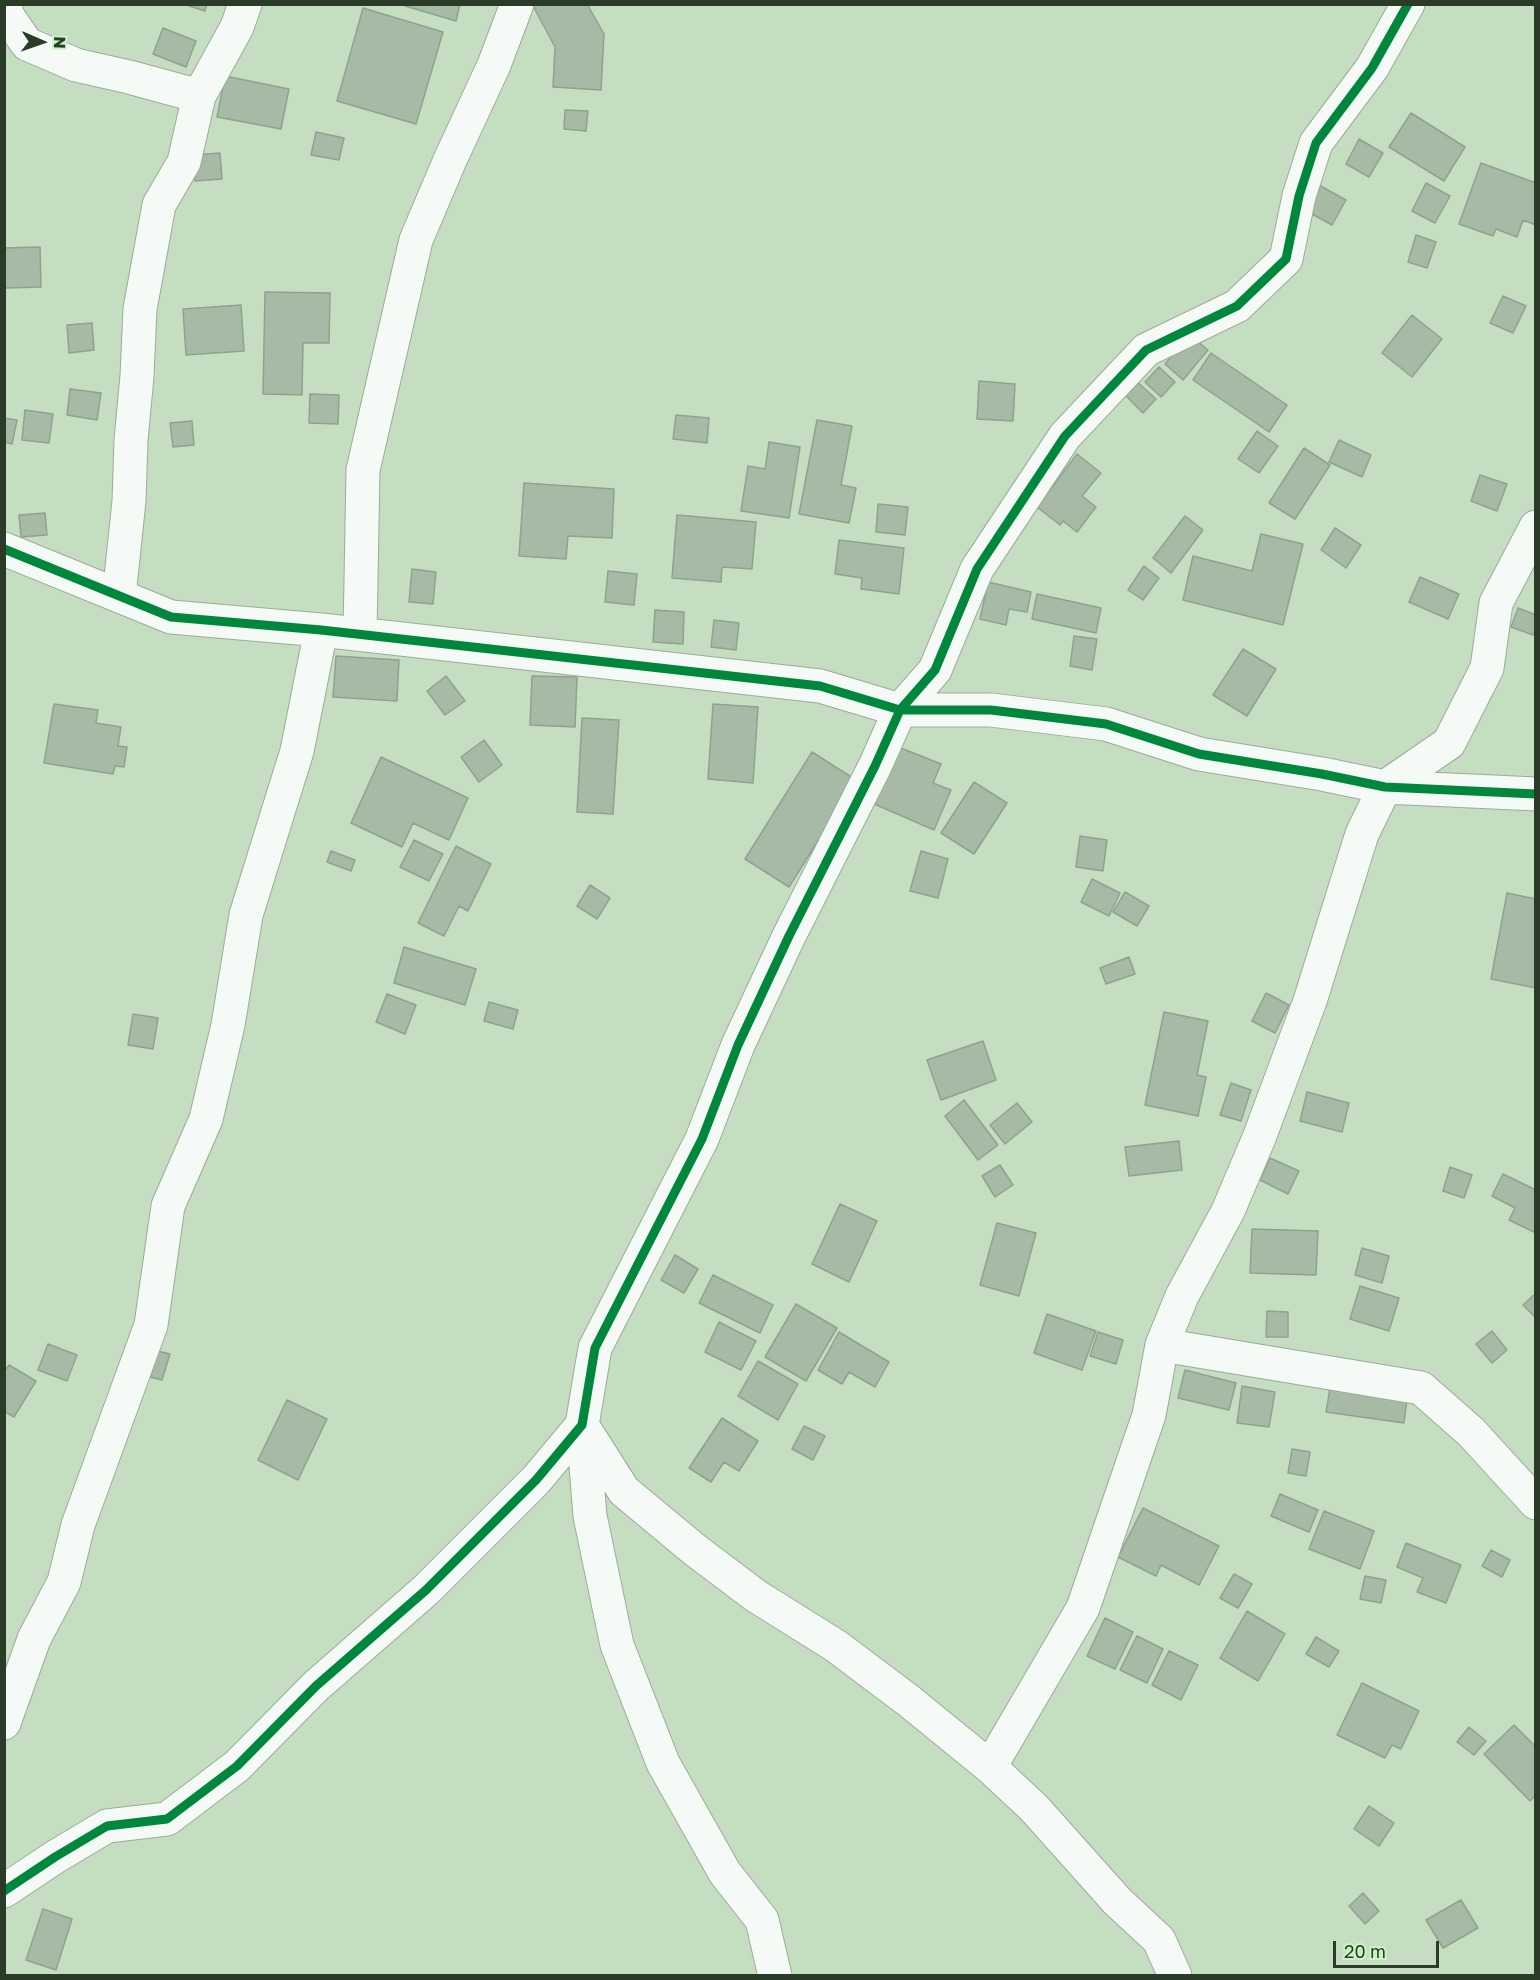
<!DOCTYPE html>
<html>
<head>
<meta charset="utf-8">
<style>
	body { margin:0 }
	#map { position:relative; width:1540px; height:1980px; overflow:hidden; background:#c5dec2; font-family:"Golos Text",sans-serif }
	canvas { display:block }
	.frame { position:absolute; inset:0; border:6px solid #2a3b27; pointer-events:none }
	.north { position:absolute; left:12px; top:12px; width:60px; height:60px; -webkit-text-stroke:4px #caf6c4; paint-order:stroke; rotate:92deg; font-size:16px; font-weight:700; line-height:24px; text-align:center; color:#2a3b27 }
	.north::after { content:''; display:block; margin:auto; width:21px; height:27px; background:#2a3b27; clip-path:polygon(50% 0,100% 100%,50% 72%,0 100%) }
	.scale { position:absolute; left:1333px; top:1941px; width:106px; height:27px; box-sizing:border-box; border:3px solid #2a3b27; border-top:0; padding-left:8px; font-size:18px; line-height:21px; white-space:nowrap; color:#2a3b27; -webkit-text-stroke:4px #caf6c4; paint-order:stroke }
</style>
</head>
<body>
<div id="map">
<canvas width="1540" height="1980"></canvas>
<div class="frame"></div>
<div class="north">N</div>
<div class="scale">20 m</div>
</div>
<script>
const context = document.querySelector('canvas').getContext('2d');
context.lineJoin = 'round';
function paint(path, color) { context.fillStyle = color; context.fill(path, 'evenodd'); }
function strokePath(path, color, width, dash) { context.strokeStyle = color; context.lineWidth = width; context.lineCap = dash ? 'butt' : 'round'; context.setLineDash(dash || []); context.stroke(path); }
const building = new Path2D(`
	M183,4H207L205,11Z
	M405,4H460L456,21L405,6Z
	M532,4H587L604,34L601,90L553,87L555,47Z
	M363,8L443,32L416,124L337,101Z
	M163,28L196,41L186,67L153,54Z
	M225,76L289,89L281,129L217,117Z
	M565,110L588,111L586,131L564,129Z
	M1411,113L1465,147L1444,181L1389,147Z
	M316,132L344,138L339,160L311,155Z
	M1359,139L1383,153L1369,177L1346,164Z
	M220,153L222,179L195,181L194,155Z
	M1481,163L1536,183V225L1523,220L1517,237L1496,229L1493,236L1459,224Z
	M1426,183L1450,196L1435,223L1412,211Z
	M1317,184L1346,200L1332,225L1303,209Z
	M1416,235L1436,242L1427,268L1408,262Z
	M40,247L41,287L4,288V248Z
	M265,292L330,293L329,343H303L302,395L263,394Z
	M1503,296L1526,306L1513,333L1490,323Z
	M241,305L244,351L186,355L183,309Z
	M1412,315L1442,339L1412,377L1382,353Z
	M92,323L94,350L69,353L67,325Z
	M1190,335L1208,350L1183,380L1165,364Z
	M1211,353L1287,405L1269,432L1193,380Z
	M1159,367L1175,382L1161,397L1145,382Z
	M1134,379L1156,399L1143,413L1122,392Z
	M979,381L1015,384L1013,421L977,419Z
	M70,389L101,393L97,420L67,415Z
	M310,394L339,395L338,424L309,423Z
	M25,410L53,414L49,443L22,440Z
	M676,415L709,418L707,443L673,439Z
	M4,418L17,420L12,444L4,442Z
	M817,420L852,426L841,485L856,488L849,523L799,514Z
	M192,421L194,445L173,447L170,423Z
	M1257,431L1278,446L1259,473L1238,459Z
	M1339,440L1371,455L1362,477L1329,462Z
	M769,442L800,447L789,518L741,511L748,466L765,469Z
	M1304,448L1330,465L1295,519L1269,503Z
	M1077,454L1101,473L1082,496L1096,507L1077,532L1063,521L1060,525L1037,507Z
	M1480,475L1507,484L1497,511L1471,501Z
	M524,483L614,489L612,538L568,536L566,559L519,556Z
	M878,504L908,507L905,535L876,532Z
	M45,513L47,535L21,537L19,515Z
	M677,515L756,522L752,569L722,567L721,582L672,578Z
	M1185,516L1203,530L1171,573L1153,558Z
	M1335,528L1361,545L1346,568L1321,550Z
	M1261,534L1303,544L1283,625L1183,600L1193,556L1252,571Z
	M839,540L904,548L899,594L861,589L862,578L835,574Z
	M1144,566L1159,578L1143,600L1128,590Z
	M412,569L436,572L433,604L409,602Z
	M608,571L637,574L634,605L605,602Z
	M1420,577L1459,594L1448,619L1409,602Z
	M988,582L1031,592L1027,612L1009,609L1006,625L980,619Z
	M1037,594L1101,608L1096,633L1032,619Z
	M1518,608L1536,615V628L1533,635L1511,627Z
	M655,610L684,612L683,644L653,642Z
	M714,620L739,623L736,650L711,647Z
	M1074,636L1097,639L1092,670L1070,666Z
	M1243,649L1276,669L1247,716L1213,695Z
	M336,656L399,660L397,701L333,697Z
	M446,676L465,701L445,715L427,691Z
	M532,676L577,677L575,727L530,725Z
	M54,704L98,710L96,723L121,727L118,746L127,747L124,767L115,766L113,774L44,763Z
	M713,704L758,707L753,783L708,779Z
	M582,718L619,720L613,814L577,812Z
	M484,740L502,765L479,782L461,757Z
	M896,746L941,764L933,783L951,790L934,830L872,803Z
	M812,752L856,780L789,887L745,859Z
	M381,757L468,798L449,840L413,823L402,847L351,823Z
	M974,782L1007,803L974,854L941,833Z
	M1080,836L1107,840L1103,871L1076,867Z
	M414,840L443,854L429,881L400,867Z
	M456,846L491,864L468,911L459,906L444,936L418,923Z
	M331,851L355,860L351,871L327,862Z
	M921,851L948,859L938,898L910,891Z
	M1092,879L1120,893L1109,916L1081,902Z
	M590,885L610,898L597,919L577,906Z
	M1125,892L1149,906L1137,926L1113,912Z
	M1507,893L1536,899V988L1491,979Z
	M404,947L476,969L465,1005L394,983Z
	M1129,957L1135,974L1106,984L1100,968Z
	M1266,993L1289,1005L1275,1033L1252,1021Z
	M387,994L416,1005L405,1034L376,1022Z
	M489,1002L518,1010L513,1029L484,1021Z
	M1164,1012L1208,1021L1197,1075L1206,1077L1198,1116L1145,1105Z
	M133,1014L158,1018L153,1049L128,1045Z
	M983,1041L996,1080L941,1100L927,1060Z
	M1231,1083L1251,1090L1241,1121L1220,1115Z
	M1307,1092L1349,1103L1342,1132L1300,1121Z
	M964,1100L998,1145L978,1160L945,1116Z
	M1017,1103L1032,1122L1005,1144L990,1125Z
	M1179,1141L1182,1170L1129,1176L1125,1147Z
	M1270,1158L1299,1171L1288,1194L1260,1180Z
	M1000,1165L1013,1185L995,1197L982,1176Z
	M1450,1167L1472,1175L1464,1198L1443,1191Z
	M1503,1174L1536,1190V1233L1509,1220L1515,1208L1492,1196Z
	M840,1204L877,1221L849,1282L812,1264Z
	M997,1223L1036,1233L1019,1296L980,1285Z
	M1252,1229L1318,1231L1316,1275L1250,1273Z
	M1362,1248L1389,1256L1382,1283L1355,1275Z
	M675,1255L698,1269L684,1293L661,1280Z
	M713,1275L773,1305L760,1333L699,1303Z
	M1360,1286L1399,1298L1389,1331L1350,1319Z
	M1536,1293V1318L1523,1305Z
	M796,1304L837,1328L806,1381L765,1357Z
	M1267,1311L1288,1312V1337H1266Z
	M1047,1314L1096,1331L1082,1370L1034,1353Z
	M719,1322L756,1341L741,1370L705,1352Z
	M1492,1331L1507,1350L1492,1363L1476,1344Z
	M839,1332L889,1362L875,1387L849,1372L842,1384L818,1370Z
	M1098,1332L1123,1340L1116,1364L1090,1356Z
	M48,1344L77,1355L67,1381L38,1370Z
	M149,1349L170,1354L162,1380L142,1375Z
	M758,1361L798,1384L778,1420L738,1396Z
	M9,1365L36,1381L14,1417L4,1411V1372Z
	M1185,1370L1236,1383L1229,1410L1178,1398Z
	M1242,1386L1275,1392L1269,1427L1237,1423Z
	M1330,1388L1407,1399L1404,1423L1326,1412Z
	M287,1400L327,1419L298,1480L258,1460Z
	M722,1418L758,1441L739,1471L724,1462L711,1482L689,1468Z
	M804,1426L825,1436L813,1460L792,1449Z
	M1292,1449L1310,1452L1306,1476L1288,1473Z
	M1280,1494L1318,1510L1309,1532L1271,1516Z
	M1143,1508L1219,1546L1199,1585L1161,1565L1156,1576L1118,1557Z
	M1324,1511L1374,1531L1360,1569L1309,1549Z
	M1406,1543L1461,1565L1446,1603L1417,1592L1423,1578L1397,1567Z
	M1491,1550L1510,1560L1502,1577L1482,1566Z
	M1234,1574L1252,1584L1238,1608L1220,1598Z
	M1365,1576L1386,1580L1381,1603L1360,1599Z
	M1247,1611L1285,1634L1258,1681L1220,1658Z
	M1105,1618L1133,1632L1115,1669L1087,1656Z
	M1137,1636L1163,1649L1147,1683L1120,1670Z
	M1316,1637L1339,1651L1329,1667L1306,1654Z
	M1169,1651L1198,1665L1181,1700L1152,1685Z
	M1362,1683L1419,1711L1401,1749L1392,1745L1385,1758L1337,1735Z
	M1514,1725L1536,1747V1795L1530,1801L1484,1754Z
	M1469,1727L1486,1741L1474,1755L1457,1742Z
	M1369,1806L1394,1823L1379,1846L1354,1829Z
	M1363,1893L1379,1911L1365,1924L1349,1906Z
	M1461,1900L1478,1928L1443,1948L1426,1920Z
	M43,1909L72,1919L56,1970L26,1960Z`);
const minor = new Path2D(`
	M5,4L7,15L27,44L76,65L129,77L199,96
	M4,549L171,617L321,630L820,686L900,710H991L1106,724L1199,754L1322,774L1385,787L1536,794
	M119,596L129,501L131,440L137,376L140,309L159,205L184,162L199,96L237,27L245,4
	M360,634L363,470L416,240L450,160L494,65L517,4
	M1162,1345L1421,1388L1471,1432L1536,1503
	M582,1425L624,1491L695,1550L756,1596L836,1646L909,1701L990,1767L1034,1808L1117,1901L1159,1940L1175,1976
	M583,1429L590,1516L617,1645L663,1763L725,1873L762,1920L775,1976
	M4,1723L34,1639L64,1582L78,1525L151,1325L168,1206L206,1119L228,1025L246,915L297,751L321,630
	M990,1767L1083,1608L1149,1415L1162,1345L1182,1296L1228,1211L1259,1138L1310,1001L1362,834L1385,787L1449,743L1487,668L1496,603L1536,527
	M4,1891L55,1857L107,1826L167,1819L237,1766L316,1686L426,1590L536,1480L582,1425L595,1348L702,1139L738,1045L789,936L875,766L900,710L935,670L977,569L1065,436L1146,350L1237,306L1286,259L1299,196L1316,143L1372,68L1408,4`);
const cycleway = new Path2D(`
	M4,549L171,617L321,630L820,686L900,710H991L1106,724L1199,754L1322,774L1385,787L1536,794
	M4,1891L55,1857L107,1826L167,1819L237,1766L316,1686L426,1590L536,1480L582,1425L595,1348L702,1139L738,1045L789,936L875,766L900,710L935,670L977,569L1065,436L1146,350L1237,306L1286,259L1299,196L1316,143L1372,68L1408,4`);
paint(building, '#a7baa5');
strokePath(building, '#8fa28d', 1.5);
strokePath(minor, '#9aac97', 35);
strokePath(minor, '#f6faf6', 33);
strokePath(cycleway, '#00873e', 9);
</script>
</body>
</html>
